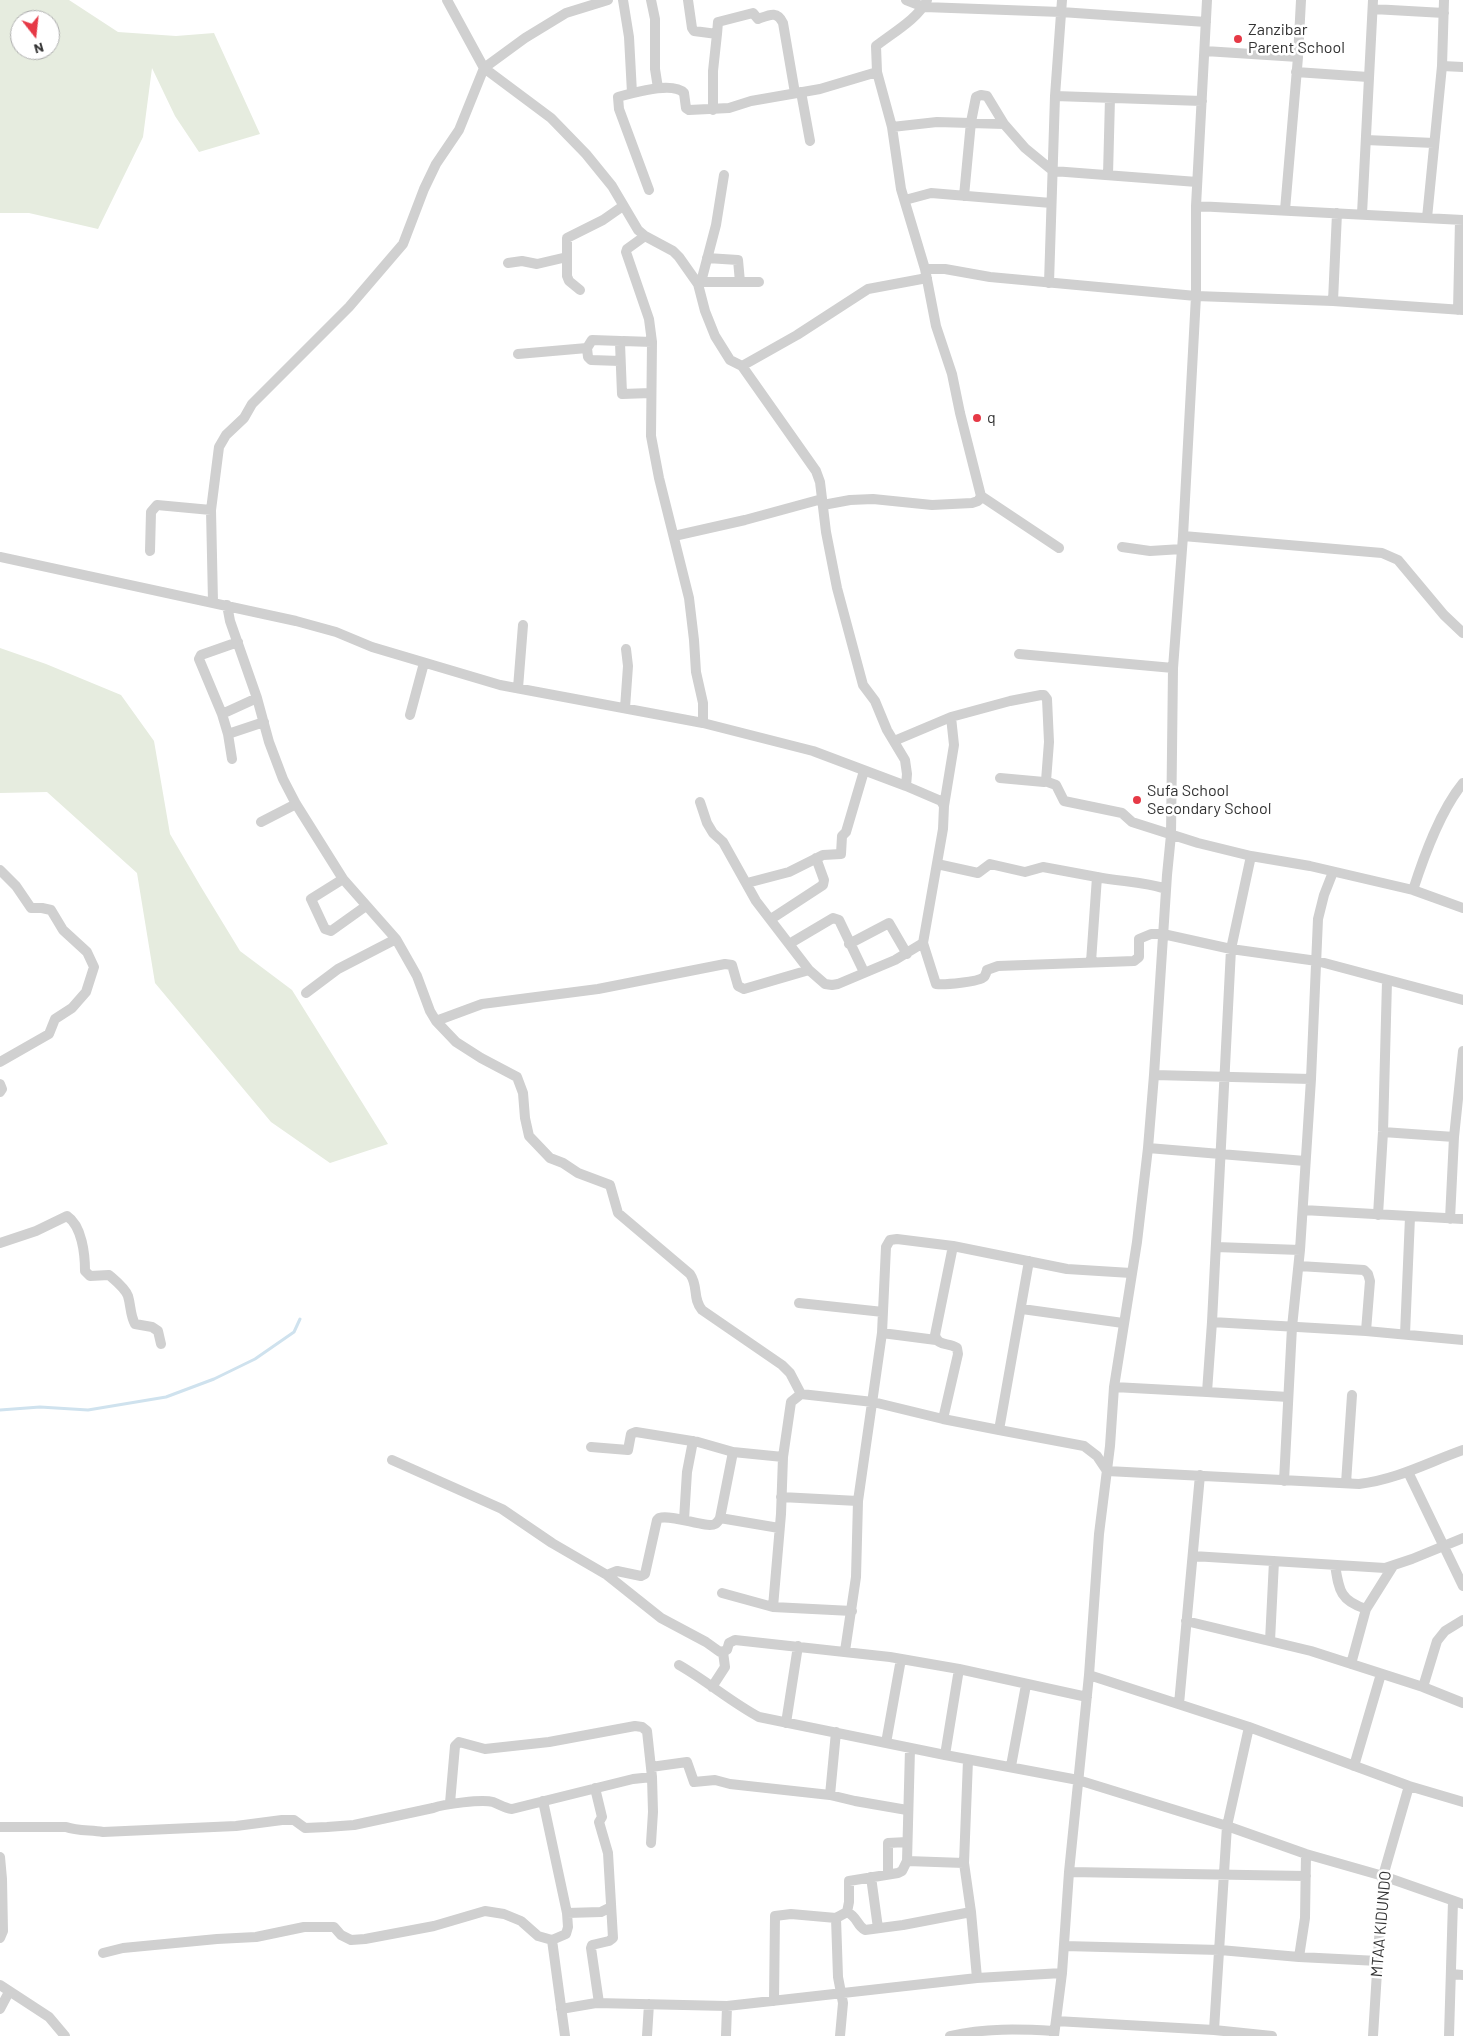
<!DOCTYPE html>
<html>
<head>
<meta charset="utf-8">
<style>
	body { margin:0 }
	#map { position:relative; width:1463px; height:2036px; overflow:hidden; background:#fff; font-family:Barlow,sans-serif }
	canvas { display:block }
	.north { position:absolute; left:10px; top:10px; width:50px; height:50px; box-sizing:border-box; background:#fff; border:1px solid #adadad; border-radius:50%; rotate:164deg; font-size:14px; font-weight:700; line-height:20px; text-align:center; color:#333 }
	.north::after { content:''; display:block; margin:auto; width:18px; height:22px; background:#e63946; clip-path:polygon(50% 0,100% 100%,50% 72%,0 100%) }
</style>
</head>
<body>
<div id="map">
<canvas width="1463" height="2036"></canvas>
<div class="north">N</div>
</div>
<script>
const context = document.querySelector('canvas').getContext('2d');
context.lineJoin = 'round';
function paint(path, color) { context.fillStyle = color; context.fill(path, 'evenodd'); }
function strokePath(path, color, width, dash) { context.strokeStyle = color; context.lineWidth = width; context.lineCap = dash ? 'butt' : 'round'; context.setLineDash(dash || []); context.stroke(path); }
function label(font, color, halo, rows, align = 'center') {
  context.font = font + ' Barlow,sans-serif'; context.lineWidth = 5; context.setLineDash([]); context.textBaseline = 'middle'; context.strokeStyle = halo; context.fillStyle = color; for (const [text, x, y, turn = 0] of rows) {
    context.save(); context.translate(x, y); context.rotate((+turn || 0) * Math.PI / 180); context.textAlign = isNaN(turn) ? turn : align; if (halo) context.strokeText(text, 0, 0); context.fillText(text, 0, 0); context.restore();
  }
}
const green = new Path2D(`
	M0,0H69L118,32L176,36L214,33L260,134L199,152L175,116L152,68L143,137L98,229L29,213H0ZM20,20H50V50H20Z
	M0,648L46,664L121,695L154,741L170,834L201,887L240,951L292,990L388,1144L330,1163L271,1122L155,983L137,873L47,792L0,793Z`);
const stream = new Path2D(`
	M0,1410L40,1407L88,1410L166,1397L214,1379L255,1359L294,1332L300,1319`);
const minor = new Path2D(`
	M447,0L484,68L551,118L586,154L612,186L638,230L645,236L673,251L679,257L698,284L705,311L715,336L730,360L742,366L816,471L820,482L826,532L837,588L863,685L875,701L887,730L905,760L907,774L906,786
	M623,0L629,37L632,93
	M651,0L655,19V69L658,88
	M688,0L692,28L694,31L717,34L713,71V110
	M906,0L924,7L1061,12L1206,22
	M927,0C919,18 891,34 876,46L877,72L892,127L901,189L925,269L936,326L952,374L960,413L981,496L1059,548
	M1373,9L1444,13
	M717,34L718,22L753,13L758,19C769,15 777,10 783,23L795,93
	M1205,51L1298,57
	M1442,66L1463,67
	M1296,72L1368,77
	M801,92L810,141
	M1055,96L1202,101
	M892,127L937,122L1004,124L1025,148L1053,171L1197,182
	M1366,140L1434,143
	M1108,175L1110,98
	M649,190L619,109L618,97C632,93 673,81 684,93L686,108L689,110L729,108L751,101L820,89L877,72
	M964,196L971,122L976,97L981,95L987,96L1004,124
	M905,200L931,193L1051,203
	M1196,206L1463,220
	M1285,210L1298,57L1301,0
	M1362,214L1373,0
	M1427,218L1442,66L1444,0
	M645,236L627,249L626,252L649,319L652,342L651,436L659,478L689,598L694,640L696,672L703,703V723
	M707,258L738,260L740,282
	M508,263L522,261L537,264L567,257
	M925,269H945L990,277L1196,296L1333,301L1463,310
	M701,282H759
	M1049,283L1055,96L1062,0
	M698,284L701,282L716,225L724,175
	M580,290L569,281L567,276V238L603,220L623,206
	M1333,301L1337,213
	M1458,310L1460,220
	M587,348L588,357L591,360L620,361
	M518,354L587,348L592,340L621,341
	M742,366L797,335L868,289L927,278
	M651,393L622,394L620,343L623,341L652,342
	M823,505L850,500L873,499L932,505L972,503L978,501L981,496
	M674,536L745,520L822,499
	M1183,536L1382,553L1398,560L1444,615L1463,633
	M1122,547L1150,551L1182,549
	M150,551L151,512L157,505L211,510
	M0,557L296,621L336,632L372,647L500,685L703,723L813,751L906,786L941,801L944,806
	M213,602L211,510L219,447L226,435L244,418L252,404L349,307L403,244L424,189L436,164L459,130L484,68L525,38L566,13L608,0
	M227,605L230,621L257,698L269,742L283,779L296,804L343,879L396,939L417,976L430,1011L436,1021L456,1042L481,1058L517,1077L523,1093L525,1118L529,1136L550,1158L563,1163L578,1173L610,1185L618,1213L690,1274C699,1287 692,1298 702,1310L782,1365L790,1373L801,1394
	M238,642L201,655L199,659L222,714L257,698
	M1019,654L1173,668
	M518,688L523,625
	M625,708L628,666L626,649
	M222,714L228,734
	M410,715L424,663
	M951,717L1010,701L1041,695H1044L1047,699L1049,742L1046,781L1044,782L1000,778
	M894,741L951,717L954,745L944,806L943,829L923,943L936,984C944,985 979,982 984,977C985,976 987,971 987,970L998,966L1134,961L1139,957V939L1151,934H1163L1231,949L1317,961L1463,1000
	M232,759L228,734L264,722
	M1045,781L1056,785L1064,801L1122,813L1132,822L1198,843L1251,856L1310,866L1413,890L1463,908
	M700,802L707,823L713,833L723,842L756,901L789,944L809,970L825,984L832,985L838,984L895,960L923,943
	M261,822L296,804
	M937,864L978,873L990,864L1025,872L1043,867L1097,877
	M0,870L16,886L31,908H42L51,910L63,930L87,952L94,967L86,992L72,1008L55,1019L49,1034L0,1062
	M343,879L311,899L325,929L331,931L366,906
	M747,883L789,872L823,855L841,854L842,836L846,832L864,771
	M1413,890C1424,856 1440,811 1463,783
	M771,919L823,885L824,880L816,858
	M789,944L833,918L839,920L864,972
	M849,944L889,923L907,954
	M1091,962L1097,877C1120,882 1143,881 1166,889
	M306,993L338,969L396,939
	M436,1021L482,1004L598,989L725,964L732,965L738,986L744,989L809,970
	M1154,1075L1311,1079
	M0,1084L2,1089L0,1092
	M1383,1132L1454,1137
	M1148,1148L1305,1161
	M1303,1210L1463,1219
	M1378,1215L1383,1132L1387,981
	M1450,1219L1454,1137L1463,1051
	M0,1243L36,1231L67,1216C82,1226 85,1254 85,1271L90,1276L109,1275C116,1281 125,1288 128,1296C131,1306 130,1315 135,1324L152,1327L158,1331L161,1344
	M1216,1247L1300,1250
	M1299,1266L1364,1270L1368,1274L1370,1281L1366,1331
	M799,1303L883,1312
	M1022,1309L1123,1323
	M1212,1322L1231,949L1251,856
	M882,1333L936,1340
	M1405,1334L1410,1217
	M1114,1387L1207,1392L1212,1322L1366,1331L1463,1340
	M1207,1392L1288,1397
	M943,1419L999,1430L1029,1261
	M999,1430L1084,1446L1097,1456L1107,1471
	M591,1447L628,1450L631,1434L636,1432L698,1442L733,1452L783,1457L791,1402L801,1394L873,1402L943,1419L958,1354L957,1348C948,1342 938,1347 935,1335L953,1246
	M783,1457L781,1514L773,1607L852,1611
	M392,1460L502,1509L552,1543L607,1575L661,1618L706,1642L720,1652L727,1650L729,1643L735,1640L890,1657L959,1669L1087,1697
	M1107,1471L1359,1484C1396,1480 1429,1462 1463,1450
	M1408,1472L1463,1586
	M1284,1481L1292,1327L1300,1250L1311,1079L1318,919L1324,895L1333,872
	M1346,1483L1352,1395
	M781,1497L858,1501
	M720,1518L779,1528
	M684,1520L687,1472L693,1441
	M1193,1556L1385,1568L1412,1559L1463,1538
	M1335,1565C1339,1590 1340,1601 1366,1609
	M607,1575L617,1571L641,1576L645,1574L657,1520L659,1518C673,1514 707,1529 715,1524C717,1523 719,1520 720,1518L733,1452
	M722,1593L773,1607
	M1186,1621L1311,1651L1423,1687L1463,1703
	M1270,1641L1274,1561
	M845,1651L856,1577L858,1501L882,1333L886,1247L890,1240L897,1239L953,1246L1067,1269L1131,1273
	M1351,1664L1366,1609L1393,1566
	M679,1665C707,1681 731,1702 759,1717L945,1755L1078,1780L1227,1826L1306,1854L1383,1876L1463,1904
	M1089,1675L1249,1727L1409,1786L1463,1802
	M712,1687L725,1667L723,1652
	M1423,1687L1437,1641L1445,1631L1463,1620
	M1179,1704L1200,1475
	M786,1723L798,1646
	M886,1743L901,1659
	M945,1755L959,1669
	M968,1760L964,1863L971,1912L977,1978
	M1011,1766L1026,1685
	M1354,1766L1381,1674
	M651,1767L687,1762L694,1782L715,1780L730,1784L830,1795L855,1801L907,1810
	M595,1788L602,1817L599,1822L608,1853L613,1938L609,1941L592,1945L591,1948L599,2003
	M830,1795L836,1732
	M543,1801L567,1913L568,1927L566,1934L552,1940
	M450,1803L455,1746L459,1742L485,1749L549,1742L635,1726L642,1727L647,1731L652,1777
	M0,1827H66C77,1831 91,1830 103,1832L236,1826L282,1820H294L305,1828L327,1827L354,1825L433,1808C444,1804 482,1799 493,1802C499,1804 504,1808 512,1809L633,1779L652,1777L653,1812L651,1843
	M0,1857L2,1879L3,1931L0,1938
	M907,1861L964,1863
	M1069,1872L1306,1876
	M888,1874V1843L907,1842
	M871,1877L878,1928
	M847,1912C858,1917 856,1925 865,1930L903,1925L971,1912
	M567,1913L601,1912L611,1907
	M1064,1946L1220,1950L1299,1957L1378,1961
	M103,1953L123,1948L217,1939L256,1937L304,1927H334L341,1935L351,1940L365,1939L434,1926L485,1911L504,1914L521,1921L538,1936L552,1940L565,2036
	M1299,1957L1305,1918L1306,1854
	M1451,1974L1463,1975
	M0,1985L49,2017L65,2036
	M774,2001L775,1916L791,1914L836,1918
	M0,2009L9,1992
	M561,2009L596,2003L727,2006L977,1978L1062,1973
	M1056,2021L1214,2030L1272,2036
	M1214,2030L1227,1826L1249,1727
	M647,2036L649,2004
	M726,2036L727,2006
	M840,2036L843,2003L838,1977L836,1918L847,1912L849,1902V1881L898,1873L902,1871L907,1861L910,1749
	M950,2036C985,2028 1019,2029 1054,2031
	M1054,2036L1062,1973L1069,1872L1089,1675L1099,1534L1110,1446L1114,1387L1137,1242L1148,1148L1154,1075L1167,875L1171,835L1173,668L1183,536L1196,296V206L1207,0
	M1373,2036L1383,1876L1409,1786
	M1449,2036L1453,1901`);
const markers = [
	[1238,39,5,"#e63946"],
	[977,418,5,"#e63946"],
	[1137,800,5,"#e63946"]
];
const poiNames = [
	["Zanzibar",1248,30],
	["Parent School",1248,48],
	["q",987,418],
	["Sufa School",1147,791],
	["Secondary School",1147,809]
];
const streetNames = [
	["MTAA KIDUNDO",1381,1924,-85]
];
paint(green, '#e6ecdf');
strokePath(stream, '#cfe2ee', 3);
strokePath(minor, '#d0d0d0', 10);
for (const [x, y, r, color] of markers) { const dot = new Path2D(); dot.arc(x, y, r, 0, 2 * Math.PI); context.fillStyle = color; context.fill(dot); strokePath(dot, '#fff', 2); }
label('16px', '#333', '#fff', poiNames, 'left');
label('16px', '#333', '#fff', streetNames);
</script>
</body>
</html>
